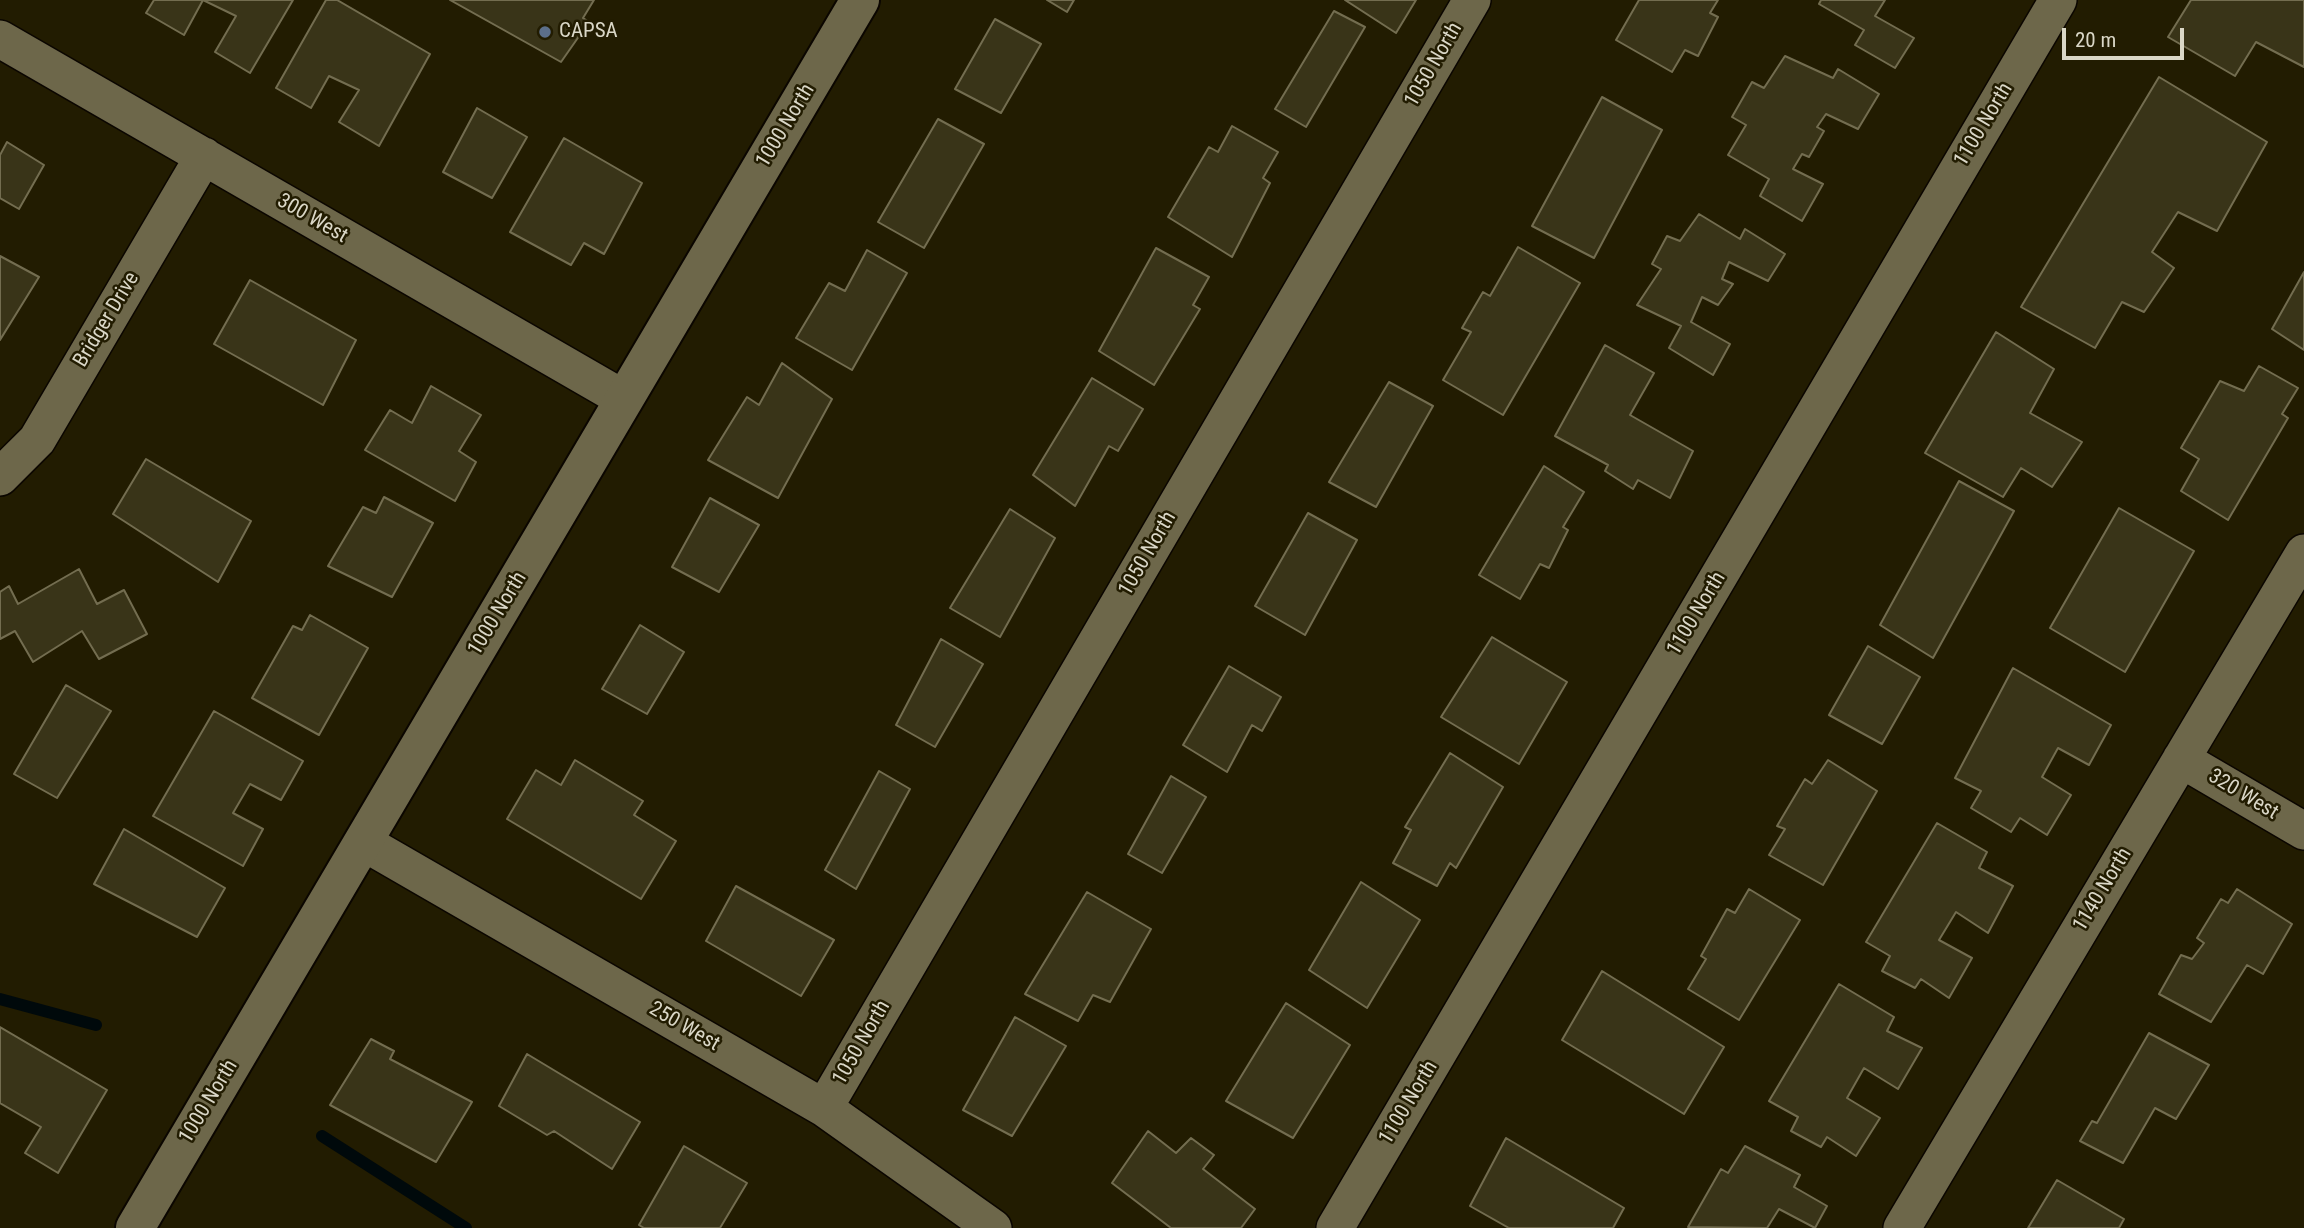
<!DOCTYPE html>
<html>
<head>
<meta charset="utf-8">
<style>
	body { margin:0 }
	#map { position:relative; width:2304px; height:1228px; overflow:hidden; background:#221c01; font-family:"Roboto Condensed",sans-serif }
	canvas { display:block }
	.scale { position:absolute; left:2062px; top:28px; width:122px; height:32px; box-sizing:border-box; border:4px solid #dad7c7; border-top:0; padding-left:9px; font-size:21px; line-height:24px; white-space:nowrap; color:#dad7c7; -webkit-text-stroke:5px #221c01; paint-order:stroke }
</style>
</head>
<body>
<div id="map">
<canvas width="2304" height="1228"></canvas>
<div class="scale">20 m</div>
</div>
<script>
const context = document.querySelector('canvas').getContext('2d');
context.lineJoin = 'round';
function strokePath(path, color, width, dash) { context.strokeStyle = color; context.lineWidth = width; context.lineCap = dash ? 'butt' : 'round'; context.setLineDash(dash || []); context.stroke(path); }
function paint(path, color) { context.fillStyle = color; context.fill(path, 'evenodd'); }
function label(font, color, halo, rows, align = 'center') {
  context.font = font + ' "Roboto Condensed",sans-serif'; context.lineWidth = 5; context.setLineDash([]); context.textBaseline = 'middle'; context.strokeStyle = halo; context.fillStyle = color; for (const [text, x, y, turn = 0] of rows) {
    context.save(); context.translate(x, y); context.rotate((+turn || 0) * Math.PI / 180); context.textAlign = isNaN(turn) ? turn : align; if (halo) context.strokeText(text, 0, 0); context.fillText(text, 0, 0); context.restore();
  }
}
const stream = new Path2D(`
	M0,999L96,1025
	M322,1136L466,1228`);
const building = new Path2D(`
	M154,0H293L250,73L215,52L236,16L203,0L184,35L146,13Z
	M326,0H337L430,54L379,146L339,122L359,90L329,76L311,108L276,88Z
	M450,0H594L583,18L589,22L561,62Z
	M1047,0H1074L1067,12Z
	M1345,0H1416L1396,33Z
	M1639,0H1718L1710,13L1718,17L1698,56L1685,50L1672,72L1616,40Z
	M1821,0H1885L1875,16L1914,38L1895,68L1855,45L1864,30L1819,4Z
	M2191,0H2304V67L2256,42L2235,76L2168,37Z
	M1334,11L1365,27L1306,127L1275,109Z
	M995,19L1041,44L1001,113L955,89Z
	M1785,56L1833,78L1838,69L1879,94L1858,129L1826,114L1817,127L1824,131L1809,157L1802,154L1793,169L1823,184L1802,221L1760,196L1769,179L1728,155L1746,125L1732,117L1752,82L1764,88Z
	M2159,77L2267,142L2217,231L2178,212L2152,252L2174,268L2144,312L2122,302L2095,348L2021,307Z
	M1602,97L1662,130L1594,258L1532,226Z
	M477,108L527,137L492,198L443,172Z
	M938,119L984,144L924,248L878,222Z
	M1232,126L1278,152L1263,178L1270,183L1232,257L1168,217L1209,147L1218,152Z
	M564,138L642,183L604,254L584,243L571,265L510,232Z
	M7,142L44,165L19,209L0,198V155Z
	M1699,214L1740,239L1745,229L1785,254L1768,281L1729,262L1722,279L1733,284L1718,305L1702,297L1691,322L1730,344L1713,375L1669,348L1681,326L1637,305L1661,269L1652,264L1667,236L1680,241Z
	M1518,247L1580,283L1503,415L1443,380L1471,332L1462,328L1483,292L1490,296Z
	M1156,248L1209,277L1193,305L1200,309L1154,385L1099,351Z
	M867,250L907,273L852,370L796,338L829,283L845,291Z
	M0,256L39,277L0,340Z
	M2304,272V350L2272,329Z
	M250,280L356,340L323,405L214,344Z
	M1996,332L2054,369L2030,413L2082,442L2052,487L2021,468L2003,497L1925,453Z
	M1605,345L1654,373L1630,415L1693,451L1670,498L1638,480L1633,489L1605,471L1608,465L1555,436Z
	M782,363L832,399L778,498L708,460L747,397L759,405Z
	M2259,366L2298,388L2282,414L2288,418L2228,520L2181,491L2199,459L2181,448L2220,381L2244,391Z
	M1092,378L1143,409L1118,451L1109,446L1075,506L1033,475Z
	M1389,382L1433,406L1376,507L1329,482Z
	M431,386L481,415L459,451L476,462L455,501L365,450L390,410L412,423Z
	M146,459L251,521L218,582L113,514Z
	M1544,466L1584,492L1563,527L1568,530L1549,568L1540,564L1520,599L1479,575Z
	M1959,481L2014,511L1933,658L1880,625Z
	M384,497L433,523L392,597L328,566L363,507L376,513Z
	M710,498L759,525L719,592L672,567Z
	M2119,508L2194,551L2125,672L2050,628Z
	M1010,509L1055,538L1000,637L950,608Z
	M1308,513L1357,540L1305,635L1255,606Z
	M79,569L97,604L124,590L147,634L99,659L82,631L33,662L15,631L0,639V592L9,586L18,604Z
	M310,615L368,648L319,735L252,698L293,626L302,630Z
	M640,625L684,652L647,714L602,689Z
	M1492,637L1567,682L1519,764L1441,717Z
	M941,639L983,664L935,747L896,725Z
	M1868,646L1920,677L1882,744L1829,715Z
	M1229,666L1281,697L1262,731L1252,725L1227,772L1183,745Z
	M2013,668L2111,725L2089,765L2058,748L2042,777L2071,795L2047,835L2020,818L2011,832L1971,808L1981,791L1955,778Z
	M66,685L111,711L57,798L14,774Z
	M214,711L303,761L281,800L250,784L233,813L263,829L243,866L153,816Z
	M1450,753L1503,787L1456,868L1450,863L1437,886L1393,863L1411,830L1405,827Z
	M575,760L643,801L634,815L676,841L641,899L507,819L536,770L561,785Z
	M1828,760L1877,791L1823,885L1769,855L1785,829L1777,826L1805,779L1812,784Z
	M879,771L910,789L856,889L825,870Z
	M1171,776L1206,797L1162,873L1128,854Z
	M1937,823L1987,852L1979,868L2013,886L1988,933L1956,912L1939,940L1972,958L1949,998L1921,979L1915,988L1882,971L1890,956L1866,942Z
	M124,829L225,888L197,937L94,884Z
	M1361,882L1420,920L1367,1008L1309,970Z
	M736,886L834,940L801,996L706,941Z
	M1749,889L1800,920L1739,1020L1688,989L1706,959L1701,956L1727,909L1735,913Z
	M2237,889L2292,924L2263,974L2247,965L2211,1022L2159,994L2181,955L2192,959L2204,943L2197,938L2221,899L2228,903Z
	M1087,892L1151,929L1110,1002L1093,995L1078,1021L1025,994Z
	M1602,971L1724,1047L1684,1114L1562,1040Z
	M1839,984L1894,1017L1887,1031L1922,1048L1898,1089L1864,1068L1847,1098L1880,1118L1856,1156L1827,1137L1821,1147L1791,1131L1798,1117L1769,1101Z
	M1286,1003L1350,1045L1293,1138L1226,1101Z
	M1015,1017L1066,1046L1012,1136L963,1110Z
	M0,1027L107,1090L58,1173L25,1153L41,1127L0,1103Z
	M2149,1033L2209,1065L2176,1119L2155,1108L2123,1163L2080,1141L2092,1121L2097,1123Z
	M371,1039L394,1051L390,1059L472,1102L436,1162L330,1105Z
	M527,1054L640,1122L612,1169L554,1131L547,1135L499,1106Z
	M1148,1131L1176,1153L1191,1138L1214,1155L1203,1169L1255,1209L1241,1228H1171L1112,1183Z
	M1506,1138L1624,1208L1613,1228H1509L1470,1206Z
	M684,1146L747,1183L720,1228H644L639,1225Z
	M1745,1146L1800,1175L1794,1187L1827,1206L1815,1228L1779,1209L1767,1228L1688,1227L1721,1169L1728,1173Z
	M2057,1180L2124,1219L2119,1228H2028Z`);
const minor = new Path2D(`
	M0,39L624,399
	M0,477L37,440L204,156
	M2181,759L2304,831
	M363,842L824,1108L993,1228
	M824,1108L1472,0
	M1335,1228L2058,0
	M1902,1228L2304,553`);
const tertiary = new Path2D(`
	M135,1228L860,0`);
const markers = [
	[545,32,7,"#5c6f8a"]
];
const poiNames = [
	["CAPSA",559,32]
];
const streetNames = [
	["1050 North",1434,65,-60],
	["1100 North",1984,125,-59],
	["1000 North",786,126,-59],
	["300 West",312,219,30],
	["Bridger Drive",107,320,-59],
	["1050 North",1148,554,-60],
	["1000 North",498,614,-59],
	["1100 North",1697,614,-59],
	["320 West",2243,795,31],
	["1140 North",2103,890,-59],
	["250 West",684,1027,30],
	["1050 North",862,1043,-60],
	["1000 North",209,1102,-59],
	["1100 North",1409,1103,-59]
];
strokePath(stream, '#00090b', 12);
paint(building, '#393418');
strokePath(building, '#736d50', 2);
strokePath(minor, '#0b0600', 40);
strokePath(tertiary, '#0b0600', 42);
strokePath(minor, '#6d674a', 37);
strokePath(tertiary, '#6d674a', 38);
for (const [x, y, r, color] of markers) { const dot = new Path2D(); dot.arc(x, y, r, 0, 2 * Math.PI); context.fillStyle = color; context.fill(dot); strokePath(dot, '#221c01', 2.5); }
label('21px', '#dad7c7', '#221c01', poiNames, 'left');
label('21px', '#dad7c7', '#221c01', streetNames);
</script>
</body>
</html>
